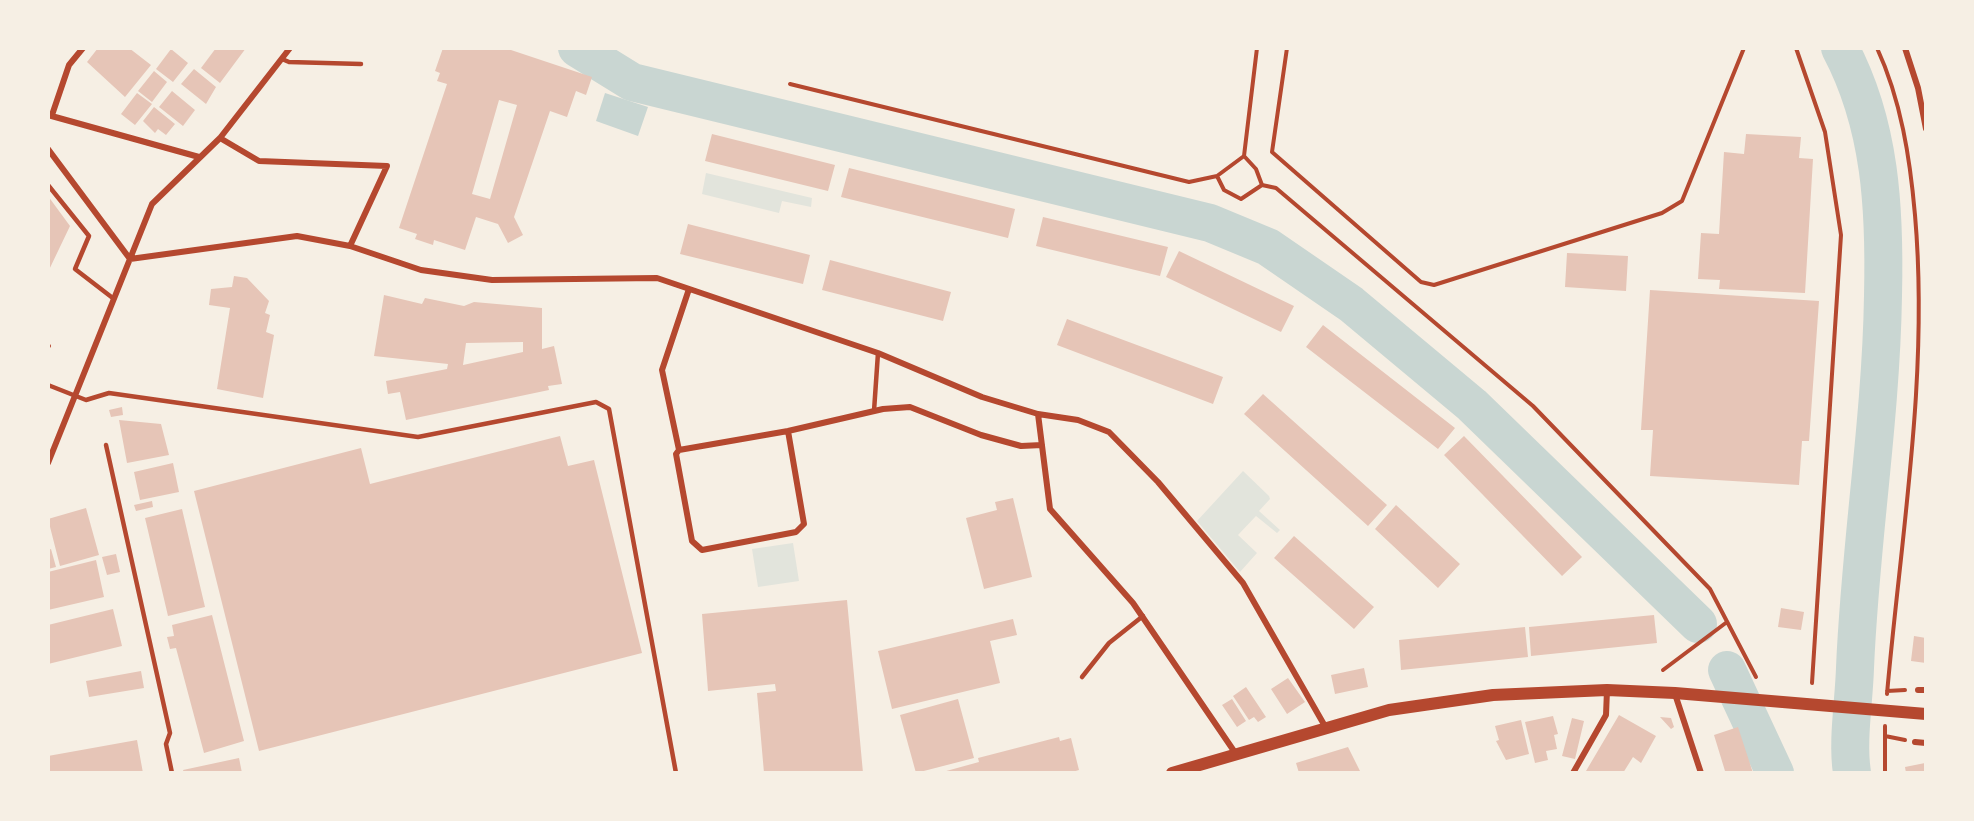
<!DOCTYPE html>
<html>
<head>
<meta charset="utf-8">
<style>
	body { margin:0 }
	#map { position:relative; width:1974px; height:821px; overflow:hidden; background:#f6efe4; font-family:"Roboto Serif",serif }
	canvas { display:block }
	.frame { position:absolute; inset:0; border:50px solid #f6efe4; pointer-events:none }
</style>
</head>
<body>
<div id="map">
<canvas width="1974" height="821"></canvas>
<div class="frame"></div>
</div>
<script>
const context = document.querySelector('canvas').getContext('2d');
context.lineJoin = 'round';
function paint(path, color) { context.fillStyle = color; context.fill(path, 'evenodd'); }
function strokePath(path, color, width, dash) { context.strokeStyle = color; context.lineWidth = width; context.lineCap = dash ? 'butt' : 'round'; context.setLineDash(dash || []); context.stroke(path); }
const green = new Path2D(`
	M706,173L812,198L811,207L782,201L779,213L702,194Z
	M1243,471L1269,496L1270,499L1259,511L1280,530L1277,533L1256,516L1238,535L1257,553L1240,572L1197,521Z
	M793,543L799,581L758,587L752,549Z`);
const water = new Path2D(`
	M605,93L648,107L638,136L596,121Z`);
const river = new Path2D(`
	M577,48L632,82L1210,223L1268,247L1351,304L1472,405L1698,624
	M1840,48C1881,125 1885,210 1883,296C1881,421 1860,544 1855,668C1854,702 1847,740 1852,773
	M1727,670L1775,773`);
const building = new Path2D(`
	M98,48H129L151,65L125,97L87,62Z
	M216,48H246L220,83L201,68Z
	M443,48H505L592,77L586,95L576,91L567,117L550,111L514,217L523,235L508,243L498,224L476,217L465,250L434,240L433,245L415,239L417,234L399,228L447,84L437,81L440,73L435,71ZM499,100L517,105L490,199L472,194Z
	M171,49L188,63L173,82L156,69Z
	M194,69L216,87L206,104L181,84Z
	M154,71L167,82L152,102L138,91Z
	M172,91L195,110L183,126L159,107Z
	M137,93L152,104L135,125L121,114Z
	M154,107L175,124L166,135L158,129L155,133L143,121Z
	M712,134L835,165L828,191L705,161Z
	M1746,134L1801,137L1799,158L1813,159L1805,293L1719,289L1720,280L1698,279L1701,233L1719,234L1724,152L1744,154Z
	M849,168L1015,209L1008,238L841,197Z
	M48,196L70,226L48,272Z
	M1043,217L1168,247L1160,276L1036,246Z
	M688,224L810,255L803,284L680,254Z
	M1179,251L1294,306L1281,332L1166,277Z
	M1567,253L1628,256L1626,291L1565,287Z
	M830,260L951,292L943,321L822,290Z
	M234,276L247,278L269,301L265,313L270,315L266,332L274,335L263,398L217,389L230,308L209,305L211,289L232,287Z
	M1650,290L1819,301L1809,441H1802L1799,485L1650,476L1653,430H1641Z
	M384,295L422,304L425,298L464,306L474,302L542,308V349L554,346L562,384L548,386L549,390L406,420L400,392L388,394L386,381L447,369L448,364L374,356ZM523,342V352L463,365L466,343Z
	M1067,319L1223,377L1213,404L1057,345Z
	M1323,325L1455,428L1438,449L1306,347Z
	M1263,394L1387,505L1368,526L1244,414Z
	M122,407L123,415L111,417L109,410Z
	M119,420L161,424L169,455L127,463Z
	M560,436L568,466L594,460L642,653L259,751L194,491L361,448L370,484Z
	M1464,436L1582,557L1562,576L1444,455Z
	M173,463L179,492L140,500L134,472Z
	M1013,498L1032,577L984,589L966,518L997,510L995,502Z
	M152,501L153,507L136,511L134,505Z
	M1396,505L1460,564L1438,588L1375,529Z
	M86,508L99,555L60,566L48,519Z
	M182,509L205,607L168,616L145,518Z
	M1294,536L1374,607L1354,629L1274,558Z
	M51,549L56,567L48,569V550Z
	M116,554L120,572L107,575L102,557Z
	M96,560L104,597L48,610V572Z
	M847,600L863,773H764L757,693L776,691L775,684L708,691L702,614Z
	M1781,608L1804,612L1801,630L1778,627Z
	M113,609L122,646L48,664V625Z
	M212,615L244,741L204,753L176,648L170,649L167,637L174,636L172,625Z
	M1654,615L1657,643L1531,656L1529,627Z
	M1013,619L1017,635L990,641L1000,683L892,709L878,651Z
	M1525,627L1528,657L1401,670L1399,640Z
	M1914,636L1926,638V663L1911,661Z
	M1364,668L1368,687L1335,694L1331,675Z
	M141,671L144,688L89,697L86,681Z
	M1288,678L1305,702L1287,714L1271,689Z
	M1246,687L1266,717L1258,722L1254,717L1249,720L1233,696Z
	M958,699L974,758L916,773L900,715Z
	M1232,699L1246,721L1237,727L1222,705Z
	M1619,715L1656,736L1641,763L1633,757L1623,773H1590L1586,771Z
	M1553,716L1558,734L1554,735L1557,749L1546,751L1548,760L1535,763L1525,722Z
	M1660,717L1671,718L1674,727L1671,729Z
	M1572,718L1584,721L1575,759L1562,756Z
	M1521,720L1529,754L1506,760L1496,741L1499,740L1495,726Z
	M1738,727L1753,773H1719L1725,771L1714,735Z
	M1059,737L1060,741L1071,738L1079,770L1069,773H939L979,762L978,758Z
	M137,740L143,773H48V756Z
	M1348,747L1361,773H1299L1296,763Z
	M239,758L242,773H184L183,770Z
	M1925,763L1926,773H1906L1905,767Z`);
const path = new Path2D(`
	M1287,48L1272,152L1421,282L1434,285L1662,213L1682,201L1744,48
	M1796,48L1825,132L1841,235L1812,683
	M1877,48C1901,100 1910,158 1915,215C1929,375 1901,535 1887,694
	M790,84L1189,182L1217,176L1244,156L1256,169L1262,185
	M1244,156L1257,48
	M1217,176L1224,190L1241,199L1262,185L1276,188L1533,406L1710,589L1756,677
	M48,345L49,346
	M1663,670L1727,622
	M1887,691L1905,690
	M1885,726V773
	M1885,736L1905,740`);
const service = new Path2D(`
	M282,59L289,62L361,64
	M48,185L89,236L75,269L114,299
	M48,385L86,400L109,393L418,437L596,402L609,409L676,773
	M874,411L878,353
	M106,445L170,733L166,744L172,773
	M1082,677L1109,643L1143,616`);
const minor = new Path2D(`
	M1905,48L1918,88L1926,129
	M48,115L199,157
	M52,115L69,65L83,48
	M220,138L259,161L387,166L350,246
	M48,149L130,259L297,236L350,246L421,270L492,280L657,278L878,353L982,397L1038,414L1050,509L1133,603L1236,754
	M689,289L662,370L679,450L788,431L883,409L910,407L981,435L1021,446L1042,445
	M1038,414L1078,420L1109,432L1158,482L1243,583L1326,728
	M679,450L676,454L692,541L702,550L796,532L804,524L788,431
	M48,463L152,204L220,138L290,48
	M1918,690H1926
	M1675,694L1701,773
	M1915,742L1926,743
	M1573,773L1606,715L1607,690`);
const secondary = new Path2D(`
	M1172,773L1389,710L1493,695L1607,690L1675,693L1926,714`);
paint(green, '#e2e4dc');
paint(water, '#c9d6d2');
strokePath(river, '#c9d6d2', 38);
paint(building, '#e6c5b7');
strokePath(path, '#b5482f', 4);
strokePath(service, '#b5482f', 4.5);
strokePath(minor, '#b5482f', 6);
strokePath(secondary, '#b5482f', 12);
</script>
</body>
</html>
